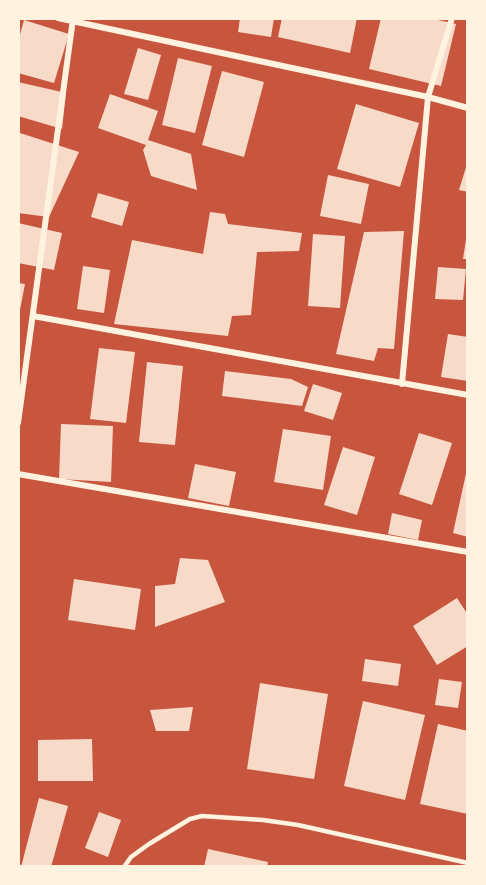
<!DOCTYPE html>
<html>
<head>
<meta charset="utf-8">
<style>
	body { margin:0 }
	#map { position:relative; width:486px; height:885px; overflow:hidden; background:#c8553d; font-family:"Playfair Display",serif }
	canvas { display:block }
	.frame { position:absolute; inset:0; border:20px solid #fff3e0; pointer-events:none }
</style>
</head>
<body>
<div id="map">
<canvas width="486" height="885"></canvas>
<div class="frame"></div>
</div>
<script>
const context = document.querySelector('canvas').getContext('2d');
context.lineJoin = 'round';
function paint(path, color) { context.fillStyle = color; context.fill(path, 'evenodd'); }
function strokePath(path, color, width, dash) { context.strokeStyle = color; context.lineWidth = width; context.lineCap = dash ? 'butt' : 'round'; context.setLineDash(dash || []); context.stroke(path); }
const building = new Path2D(`
	M240,18H274L271,37L238,32Z
	M282,18H357L350,53L278,37Z
	M381,18H429L456,24L441,86L369,69Z
	M24,20L69,34L54,83L18,73V42Z
	M138,48L161,55L148,100L124,94Z
	M178,58L212,66L195,133L162,125Z
	M222,71L264,82L244,157L202,145Z
	M18,82L66,93L62,129L18,116Z
	M110,94L158,111L148,140L191,154L197,190L151,176L143,150L146,145L98,128Z
	M356,104L419,123L400,187L337,169Z
	M20,133L79,152L49,217L18,213V138Z
	M467,164L468,165V192L459,190Z
	M328,175L369,184L361,224L320,216Z
	M98,193L129,202L122,226L91,217Z
	M210,212L225,214L228,224L302,233L299,251L257,252L251,315L232,316L228,336L114,324L132,240L203,254Z
	M18,223L62,233L54,270L18,263Z
	M404,231L394,349L378,348L374,361L336,354L364,232Z
	M467,233H468V259H463Z
	M313,234L345,236L340,308L308,306Z
	M83,266L110,270L104,313L77,309Z
	M438,267L466,269L463,300L435,299Z
	M18,283L25,284L19,315L18,314Z
	M448,334L468,337V381L441,377Z
	M99,348L135,352L126,423L90,419Z
	M147,362L183,366L175,445L139,442Z
	M225,371L291,379L308,387L302,406L222,396Z
	M313,384L342,393L333,420L304,411Z
	M61,424L113,426L111,482L59,479Z
	M283,429L331,436L323,490L274,482Z
	M419,433L452,443L432,505L399,494Z
	M343,447L375,457L357,515L324,505Z
	M195,464L236,472L229,506L188,498Z
	M467,469L468,470V537L453,533Z
	M392,513L422,520L418,540L388,534Z
	M180,558L208,560L225,602L155,627V586L175,584Z
	M74,579L141,589L135,630L68,620Z
	M457,598L468,615V646L437,665L413,626Z
	M365,659L401,664L398,686L362,681Z
	M439,679L462,682L458,708L435,705Z
	M260,683L328,694L314,779L247,769Z
	M363,701L425,715L405,800L344,786Z
	M193,707L189,731H156L150,710Z
	M438,724L468,731V814L420,804Z
	M92,739L93,781H38V740Z
	M39,798L68,806L51,867H21Z
	M99,812L121,820L108,857L85,848Z
	M208,849L268,862L267,867H204Z`);
const service = new Path2D(`
	M124,867L131,857L149,844L190,819L202,816L263,820L298,825L468,863`);
const minor = new Path2D(`
	M58,18L428,97L468,108
	M33,316L468,395
	M402,384L428,97L452,18
	M18,423L73,19
	M18,474L468,552`);
paint(building, '#f7dbc8');
strokePath(service, '#fff3e0', 4.5);
strokePath(minor, '#fff3e0', 6);
</script>
</body>
</html>
